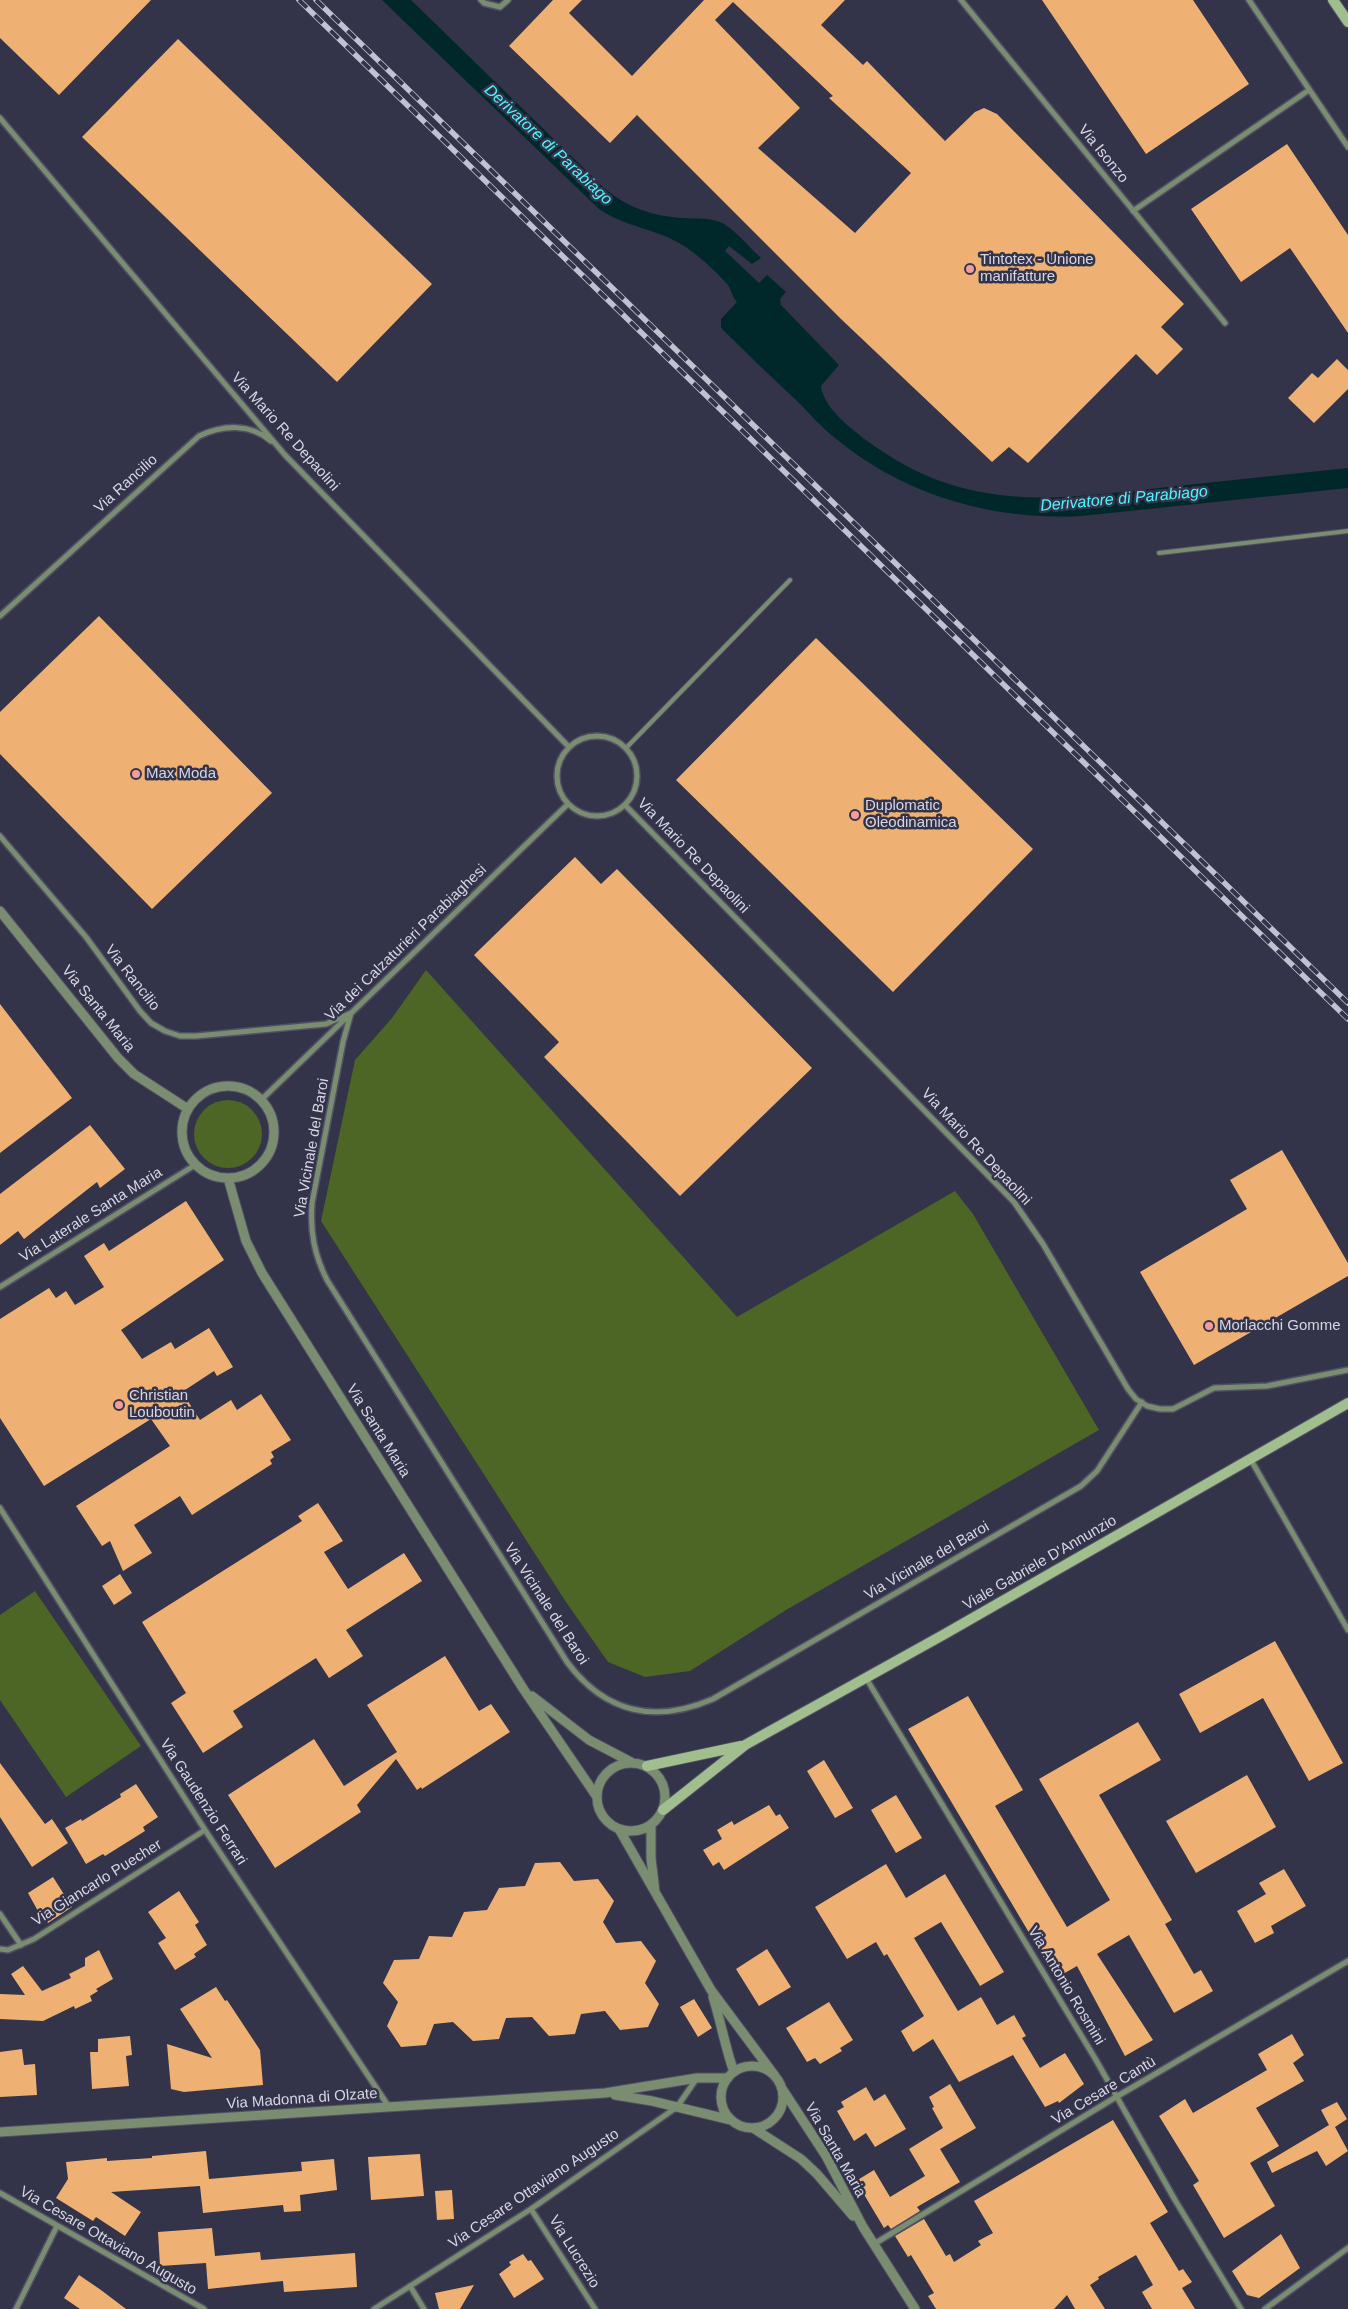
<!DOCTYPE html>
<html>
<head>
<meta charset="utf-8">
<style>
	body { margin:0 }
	canvas { display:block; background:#333349 }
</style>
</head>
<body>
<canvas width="1348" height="2309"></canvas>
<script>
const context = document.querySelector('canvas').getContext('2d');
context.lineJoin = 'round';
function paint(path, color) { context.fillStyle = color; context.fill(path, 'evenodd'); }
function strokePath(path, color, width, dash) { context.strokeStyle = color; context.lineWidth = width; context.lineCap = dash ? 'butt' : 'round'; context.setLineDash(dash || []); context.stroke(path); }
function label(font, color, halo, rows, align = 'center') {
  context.font = font + ' Arial,sans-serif'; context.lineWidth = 5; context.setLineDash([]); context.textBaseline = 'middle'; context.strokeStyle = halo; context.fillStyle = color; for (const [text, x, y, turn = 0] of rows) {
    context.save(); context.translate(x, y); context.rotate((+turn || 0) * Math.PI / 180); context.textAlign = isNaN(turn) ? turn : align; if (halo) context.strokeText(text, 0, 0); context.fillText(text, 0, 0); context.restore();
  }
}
const green = new Path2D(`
	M426,970L737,1317L955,1191L973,1214L1099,1430L786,1610L690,1671L645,1677L608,1662L566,1602L321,1221L355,1060L392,1018Z
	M194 1134a34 34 0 1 1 68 0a34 34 0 1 1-68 0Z
	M35,1591L141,1746L66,1797L0,1700V1615Z`);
const water = new Path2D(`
	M382,0H411L601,185C623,206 651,216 682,218C695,219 712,217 724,224C736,231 751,249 761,258L752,264L729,246L725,251L759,283L767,275L786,292L780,299L781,305L839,365L821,386C823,407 850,428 866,440C965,514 1052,500 1167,487C1227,481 1288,474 1348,468V488L1082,516C992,521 904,495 835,438C821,427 809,413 797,401C772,378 748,354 723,330L721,327V319L737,302C732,297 732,291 728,285C718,273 697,254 684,246C658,229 625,227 599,209Z`);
const building = new Path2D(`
	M0,0H151L59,95L0,38Z
	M553,0H582L569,13L632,76L704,0H845L821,25L863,65L867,61L945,141L975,112L984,108L997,114L1184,304L1161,327L1183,349L1157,375L1136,354L1028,463L1009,447L992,462L841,319L637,115L610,143L509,46ZM733,2L833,96L829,98L911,173L855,233L758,148L800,108L715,20Z
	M1042,0H1193L1249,84L1146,154Z
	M178,39L432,284L337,382L82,137Z
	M1287,144L1348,235V333L1290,248L1241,282L1191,209Z
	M1337,359L1348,370V389L1314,423L1288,398L1312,373L1318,378Z
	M99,616L272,793L152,909L0,754V712Z
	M816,638L1033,849L893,992L676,780Z
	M575,857L601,884L617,869L812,1068L680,1196L544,1057L559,1042L474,955Z
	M0,1004L72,1098L0,1153Z
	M90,1125L125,1169L100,1188L97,1182L24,1239L18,1231L0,1245V1194Z
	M1282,1150L1348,1263V1276L1194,1365L1140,1272L1247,1209L1230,1180Z
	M186,1201L224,1260L121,1330L142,1359L171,1342L175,1349L209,1328L233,1367L217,1376L214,1371L182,1392L200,1420L231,1400L237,1410L261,1394L291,1440L271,1452L274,1457L270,1460L272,1464L192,1515L180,1496L134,1525L152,1553L123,1571L110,1541L102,1546L76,1506L170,1446L151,1419L44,1486L0,1418V1319L49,1288L56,1298L66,1291L75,1305L104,1287L84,1256L104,1243L109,1251Z
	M318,1503L343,1541L324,1552L348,1589L404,1553L422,1581L346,1630L363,1656L329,1678L316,1658L233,1711L243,1727L203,1753L171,1703L186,1693L142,1622L302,1521L298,1516Z
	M120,1574L132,1593L114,1605L102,1586Z
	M1275,1641L1343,1763L1309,1781L1263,1698L1200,1733L1179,1694Z
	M445,1656L479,1711L491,1704L510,1732L422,1789L421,1787L417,1790L396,1759L357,1805L361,1812L275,1868L228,1795L314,1739L344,1786L397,1752L367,1705Z
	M968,1696L1023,1790L995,1806L1067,1927L1110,1900L1039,1779L1138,1722L1161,1760L1099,1795L1172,1920L1165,1924L1194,1974L1201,1970L1213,1991L1174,2013L1129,1935L1097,1954L1153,2040L1125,2056L1077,1966L1056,1978L908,1729Z
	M824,1760L853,1808L835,1818L807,1771Z
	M0,1763L45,1824L52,1819L68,1843L32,1867L0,1817Z
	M1247,1775L1276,1827L1196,1873L1166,1821Z
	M136,1784L158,1817L143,1827L145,1831L105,1856L103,1854L86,1864L65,1828L81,1819L82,1821L121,1797L120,1794Z
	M896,1795L922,1838L896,1853L871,1810Z
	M769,1805L776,1816L780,1814L789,1828L724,1870L719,1862L713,1866L703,1850L722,1839L717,1830L732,1821L734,1825Z
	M560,1862L574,1881L598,1879L614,1901L603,1922L616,1943L641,1941L656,1961L645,1983L659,2004L648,2027L620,2030L605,2011L581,2014L575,2034L549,2036L532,2017L506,2018L499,2039L473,2041L453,2022L434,2024L426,2045L401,2047L387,2026L398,2002L383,1983L394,1960L419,1959L429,1936L452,1937L464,1912L487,1910L499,1888L525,1886L535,1863Z
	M886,1864L906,1898L945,1874L1004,1972L980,1986L941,1922L914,1938L958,2011L981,1997L997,2025L1014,2015L1026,2036L1022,2038L1040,2068L1065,2053L1084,2084L1059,2103L1058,2101L1045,2107L1013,2055L959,2082L933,2039L913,2052L901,2031L924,2016L887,1954L884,1956L876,1942L847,1959L815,1907Z
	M1284,1869L1306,1906L1271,1926L1274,1933L1255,1943L1237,1911L1266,1894L1259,1883Z
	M53,1877L72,1907L48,1923L46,1920L44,1922L28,1893Z
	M179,1891L199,1922L195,1925L207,1945L194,1954L196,1957L175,1970L158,1943L166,1938L148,1912Z
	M767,1949L791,1987L759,2006L736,1969Z
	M99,1950L113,1979L96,1989L98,1991L90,1996L92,2001L75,2009L74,2006L43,2021L0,2019V1994L25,1995L11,1974L23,1966L42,1991L71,1978L69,1974L85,1966V1958Z
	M216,1987L225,2001L227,2000L260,2050L263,2085L184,2092L171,2089L167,2044L212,2058L180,2009Z
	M694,1999L712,2028L698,2037L680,2007Z
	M829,2002L853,2040L840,2048L842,2051L820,2064L815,2058L807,2062L786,2028Z
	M1292,2034L1304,2055L1293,2063L1304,2081L1256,2108L1279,2146L1250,2163L1275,2206L1224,2238L1193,2185L1199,2181L1159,2116L1185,2099L1193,2113L1267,2070L1258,2054Z
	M130,2036L132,2055L126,2056L129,2086L92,2089L90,2052H98V2039Z
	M22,2049L24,2065L35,2064L37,2095L0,2097V2052Z
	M950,2084L976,2128L940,2149L960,2182L917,2207L920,2211L891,2229L888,2225L884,2228L856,2181L874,2170L890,2197L925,2176L909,2149L943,2128L932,2108L934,2107L929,2097Z
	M866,2087L874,2101L885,2094L906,2129L875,2147L866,2133L854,2141L837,2111L844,2107L841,2102Z
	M1337,2102L1347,2119L1335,2127L1348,2151L1326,2166L1317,2151L1272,2173L1267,2162L1329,2125L1321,2110Z
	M1113,2120L1168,2212L1150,2223L1179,2271L1183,2269L1192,2282L1182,2288L1195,2309H1152L1142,2292L1153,2285L1136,2255L1098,2277L1099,2279L1090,2285L1105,2309H1075L1067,2295L1054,2309H936L928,2296L934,2293L911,2255L908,2257L895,2236L924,2219L946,2256L950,2254L954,2262L981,2245L978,2241L993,2233L974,2201Z
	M206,2151L209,2179L302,2171L301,2162L334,2159L337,2190L300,2195L301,2211L284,2212L283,2205L203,2213L200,2186L111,2192L141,2212L125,2236L96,2217L93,2221L56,2198L68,2179L66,2162L107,2158V2161L152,2158V2156Z
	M420,2154L424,2196L371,2200L368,2157Z
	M452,2190L454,2219L437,2220L435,2191Z
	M212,2228L215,2256L260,2252L261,2260L355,2253L357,2287L284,2292L283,2281L208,2289L206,2263L160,2266L158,2232Z
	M1281,2234L1300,2268L1259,2298L1247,2295L1232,2271Z
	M523,2254L528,2261L531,2260L544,2279L514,2298L499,2274L511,2265L509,2262Z
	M79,2275L101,2290L126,2309H80L64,2298Z
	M474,2285L460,2309H439L435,2293Z`);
const service = new Path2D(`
	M1159,553L1348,531
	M626,748L790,580`);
const minor = new Path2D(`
	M481,0L484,3L500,7L508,0
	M961,0L1225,323
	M1249,0L1348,147
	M0,118L285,455L569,747
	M1133,211L1309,90
	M0,616L199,436C223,425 250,423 271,441
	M557 776a40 40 0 1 1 80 0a40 40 0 1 1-80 0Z
	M625,805L1014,1202L1043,1244L1128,1389L1136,1399L1147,1406L1160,1409H1173L1214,1388L1267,1386L1348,1370
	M0,836L86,937L140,1011L151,1023L165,1031L180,1036H196L326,1024L351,1013
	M351,1013L343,1042L312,1203C310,1232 314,1254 327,1280L567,1662C605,1713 655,1724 713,1699L1081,1486L1097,1471L1142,1402
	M261,1100L568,804
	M0,1287L195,1165
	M1251,1460L1348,1630
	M0,1508L205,1830L389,2107
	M866,1678L1096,2060L1175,2200L1241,2309
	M0,1914L21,1945
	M0,1949L8,1950L34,1939L205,1830
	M0,2193L204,2309
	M531,2209L595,2309
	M874,2244L1116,2097L1348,1961
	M410,2286L424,2309
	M16,2309L57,2226
	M374,2309L531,2209L677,2107L697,2078
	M1265,2309L1348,2248`);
const tertiary = new Path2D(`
	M0,911L118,1058L134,1074L188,1109
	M182 1132a46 46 0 1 1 92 0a46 46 0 1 1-92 0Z
	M228,1178L246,1241L262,1273L524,1690L597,1797
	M532,1696L589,1740L631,1762
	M597 1797a34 34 0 1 1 68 0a34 34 0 1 1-68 0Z
	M651,1825V1858L655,1892
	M619,1829L711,1990L775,2076
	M713,1997C721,2022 725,2047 734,2072
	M721 2097a31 31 0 1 1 62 0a31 31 0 1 1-62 0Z
	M781,2087L826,2156L863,2227L915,2309
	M615,2095L652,2101L731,2120
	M753,2128L801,2159L817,2174L853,2216
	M0,2132L605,2093L697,2078H728`);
const secondary = new Path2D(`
	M1333,0L1348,22
	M647,1766L741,1746
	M663,1810L745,1745L943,1635L1348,1403`);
const rail = new Path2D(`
	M299,0L1348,1019
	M316,0L1348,1003`);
const markers = [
	[970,269,5,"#f59b9e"],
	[136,774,5,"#f59b9e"],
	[855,815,5,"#f59b9e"],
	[1209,1326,5,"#f59b9e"],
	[119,1405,5,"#f59b9e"]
];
const streetNames = [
	["Via Isonzo",1103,154,51],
	["Via Mario Re Depaolini",285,432,48],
	["Via Rancilio",126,484,-42],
	["Via Mario Re Depaolini",693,856,46],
	["Via dei Calzaturieri Parabiaghesi",406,943,-44],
	["Via Rancilio",132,978,52],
	["Via Santa Maria",98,1009,51],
	["Via Mario Re Depaolini",976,1147,47],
	["Via Vicinale del Baroi",312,1148,-80],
	["Via Laterale Santa Maria",91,1215,-32],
	["Via Santa Maria",378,1431,58],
	["Via Vicinale del Baroi",927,1561,-30],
	["Viale Gabriele D'Annunzio",1040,1563,-30],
	["Via Vicinale del Baroi",546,1604,57],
	["Via Gaudenzio Ferrari",203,1802,57],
	["Via Giancarlo Puecher",97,1883,-32],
	["Via Antonio Rosmini",1066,1986,59],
	["Via Cesare Cantù",1104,2091,-31],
	["Via Madonna di Olzate",302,2099,-4],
	["Via Santa Maria",835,2150,60],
	["Via Cesare Ottaviano Augusto",534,2189,-34],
	["Via Cesare Ottaviano Augusto",108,2241,30],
	["Via Lucrezio",574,2252,58]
];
const poiNames = [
	["Tintotex - Unione",980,260],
	["manifatture",980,277],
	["Max Moda",146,774],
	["Duplomatic",865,806],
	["Oleodinamica",865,823],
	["Morlacchi Gomme",1219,1326],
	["Christian",129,1396],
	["Louboutin",129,1413]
];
const waterNames = [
	["Derivatore di Parabiago",548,145,43],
	["Derivatore di Parabiago",1124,499,-5]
];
paint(green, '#4d6525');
paint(water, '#002729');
paint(building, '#eeb173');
strokePath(service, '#505065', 6);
strokePath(minor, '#505065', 8);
strokePath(tertiary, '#505065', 11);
strokePath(secondary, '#505065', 12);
strokePath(service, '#7a8d70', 4);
strokePath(minor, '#7a8d70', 5);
strokePath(tertiary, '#7a8d70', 9);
strokePath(secondary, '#a1be8f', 10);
strokePath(rail, '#c1c1d1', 5.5);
strokePath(rail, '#333349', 4, [11]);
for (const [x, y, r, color] of markers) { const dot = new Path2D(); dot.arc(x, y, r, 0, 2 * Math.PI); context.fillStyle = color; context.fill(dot); strokePath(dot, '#333349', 2); }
label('15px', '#d6d6e5', '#333349', streetNames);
label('15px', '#d6d6e5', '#333349', poiNames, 'left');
label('italic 16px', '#4bf7fe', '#333349', waterNames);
</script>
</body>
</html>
